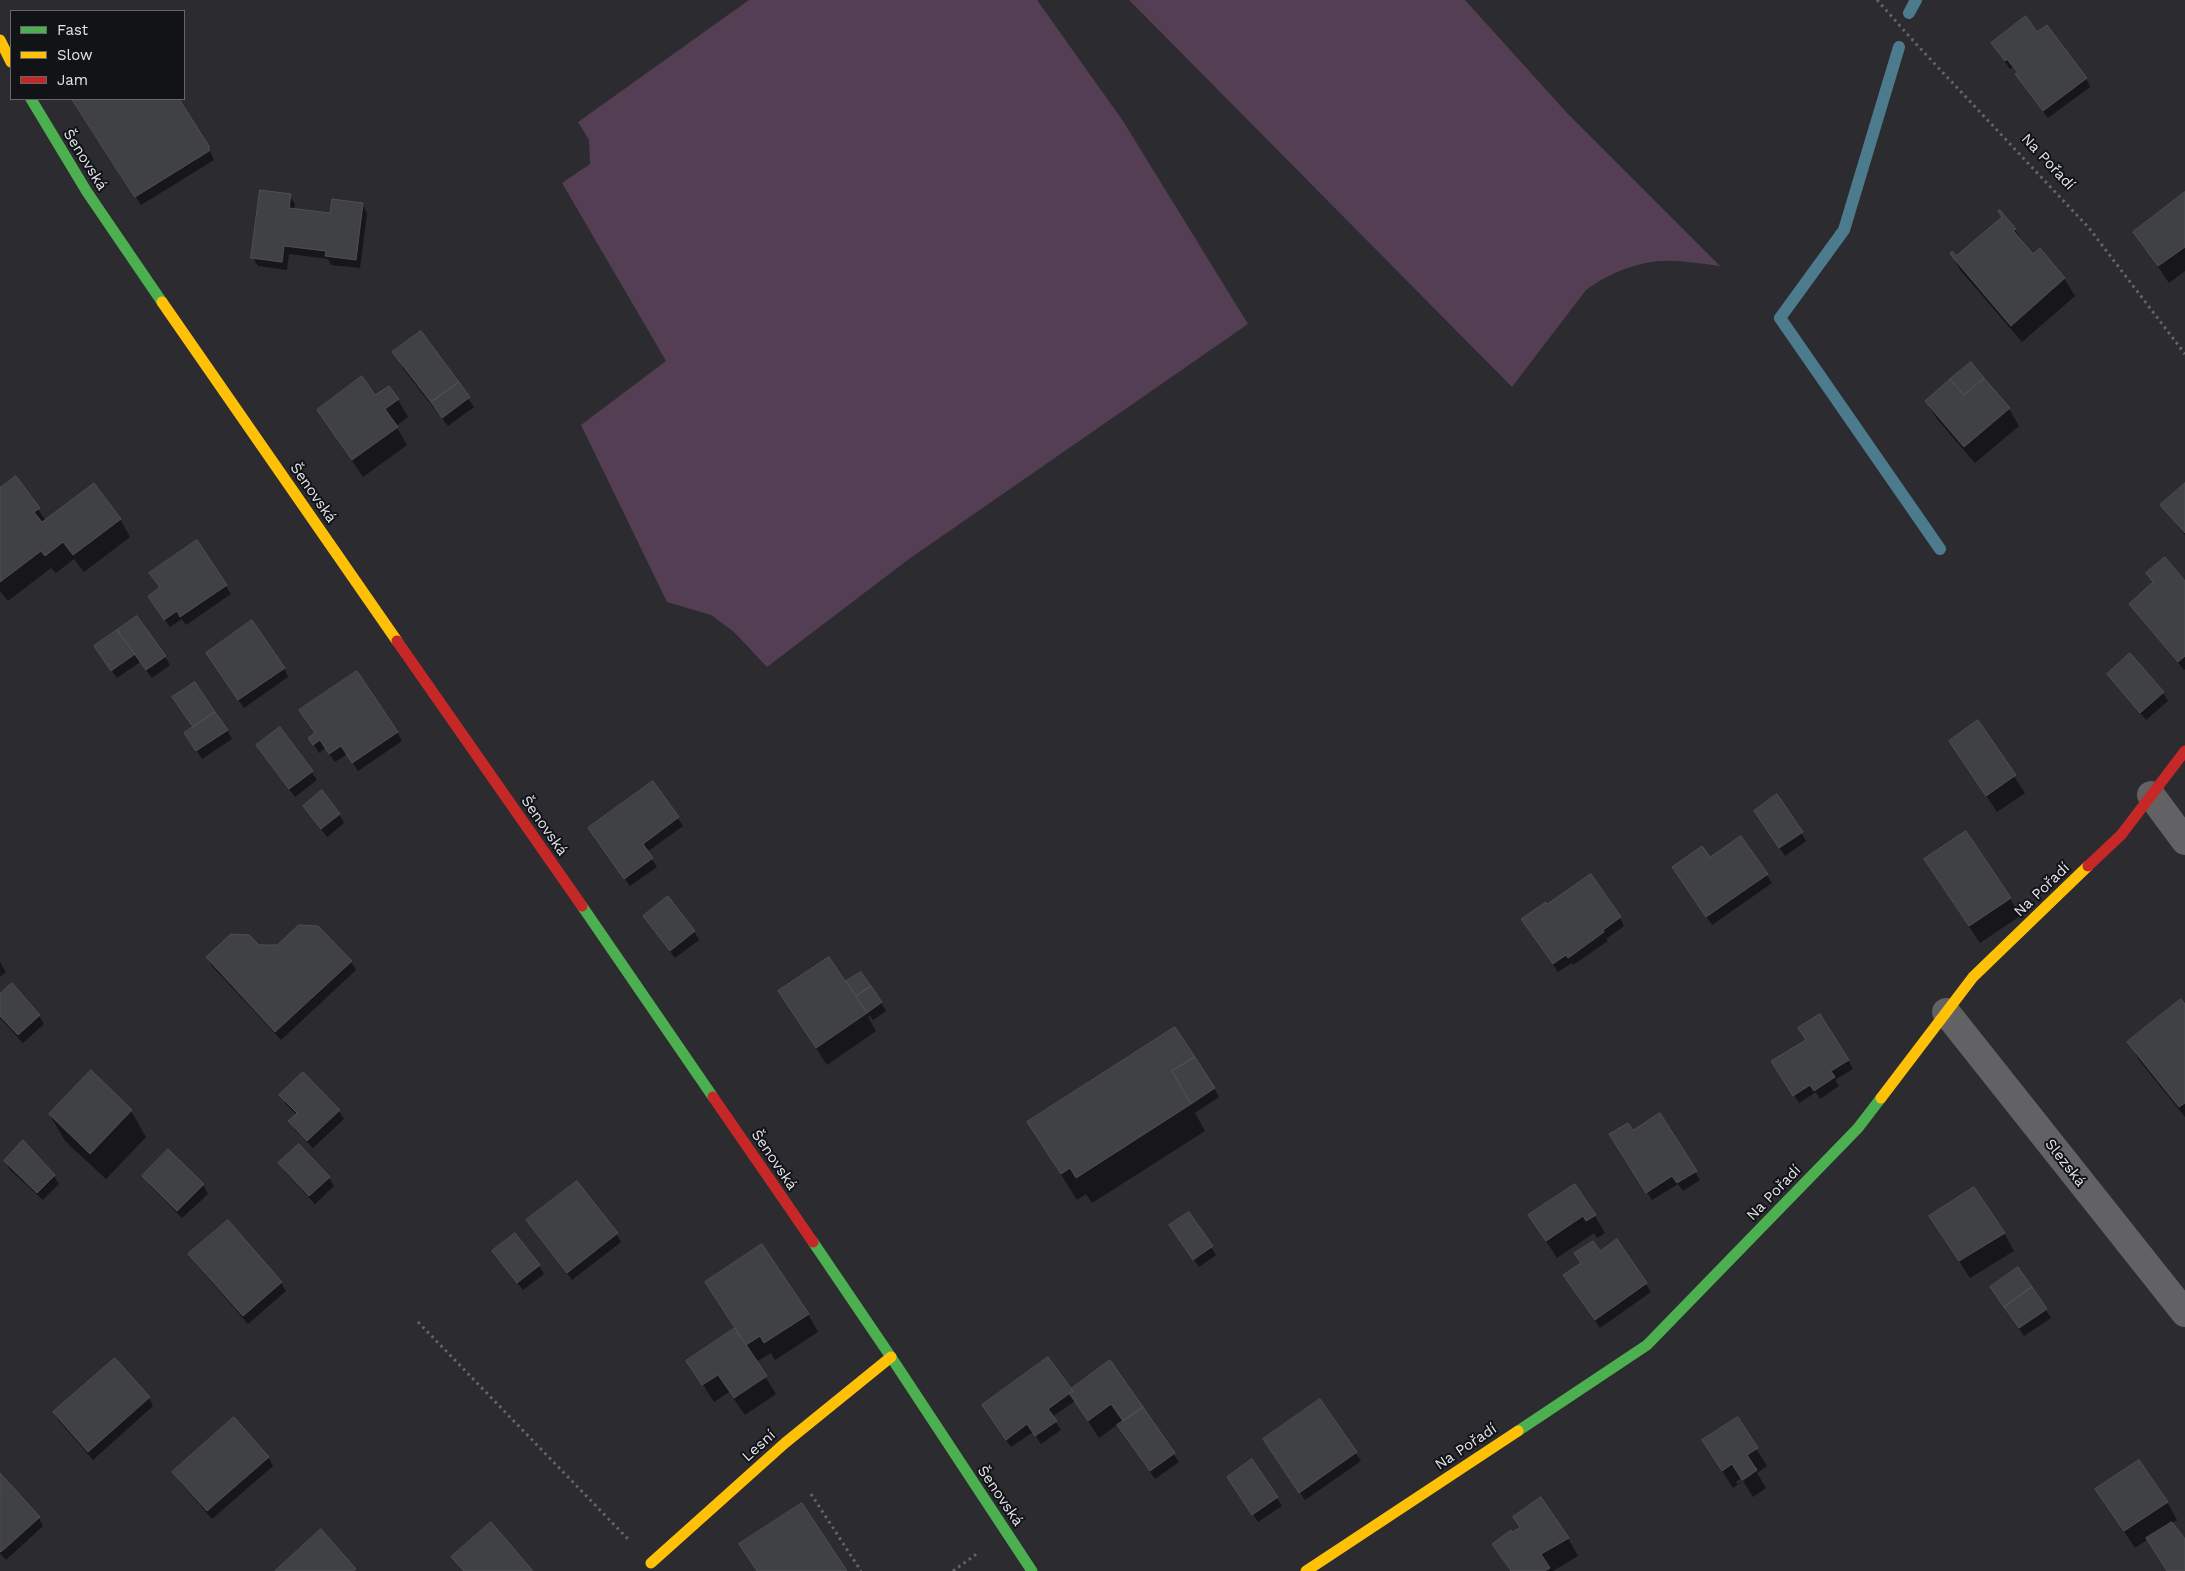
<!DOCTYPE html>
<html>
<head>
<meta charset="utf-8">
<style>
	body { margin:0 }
	#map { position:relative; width:2185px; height:1571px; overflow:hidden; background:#2b2b30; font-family:"Work Sans",sans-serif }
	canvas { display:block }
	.legend { position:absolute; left:10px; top:10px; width:175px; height:90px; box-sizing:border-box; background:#121317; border:1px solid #66676c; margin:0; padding:6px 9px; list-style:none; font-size:15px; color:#e3e5eb }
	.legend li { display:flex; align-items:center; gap:10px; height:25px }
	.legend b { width:25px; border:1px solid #66676c }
</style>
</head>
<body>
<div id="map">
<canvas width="2185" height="1571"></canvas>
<ul class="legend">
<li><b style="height:6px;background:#4caf50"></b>Fast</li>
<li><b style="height:6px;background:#ffc107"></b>Slow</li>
<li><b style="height:6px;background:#c62828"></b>Jam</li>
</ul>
</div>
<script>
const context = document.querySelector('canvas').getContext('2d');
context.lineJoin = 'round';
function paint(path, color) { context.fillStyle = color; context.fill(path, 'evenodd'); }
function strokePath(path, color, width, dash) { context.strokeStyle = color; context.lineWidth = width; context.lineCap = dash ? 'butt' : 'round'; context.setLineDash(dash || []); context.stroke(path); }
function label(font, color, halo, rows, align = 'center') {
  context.font = font + ' "Work Sans",sans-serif'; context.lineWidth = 4; context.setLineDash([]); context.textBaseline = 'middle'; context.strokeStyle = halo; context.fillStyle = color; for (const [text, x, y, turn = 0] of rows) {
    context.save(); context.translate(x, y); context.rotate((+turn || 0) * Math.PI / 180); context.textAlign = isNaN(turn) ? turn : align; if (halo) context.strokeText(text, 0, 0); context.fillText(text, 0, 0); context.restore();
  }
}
const green = new Path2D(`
	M749,0H1037L1123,121L1248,324L909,559L767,667L734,632L711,615L667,602L581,425L666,361L562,183L590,164L589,140L578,122Z
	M1129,0H1465L1567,113L1720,266C1701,264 1681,260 1662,261C1636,262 1606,275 1586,290L1512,387Z`);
const shadow = new Path2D(`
	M2037,34L2086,78L2090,87L2048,118L2022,83L2017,75L2018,74L2013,67L2010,69L1998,52Z
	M73,99H177L208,147L214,160L141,205Z
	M2185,193V271L2169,283L2135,233Z
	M290,196L295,204L294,210L332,215L362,204L367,213L360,268L331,265L328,259L289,254L287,270L258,266L253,258Z
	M2003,218L2015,229L2033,256L2064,278L2075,296L2022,342L1961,271L1951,254L1956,258Z
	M421,333L474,407L448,426L404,370L394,352Z
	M375,397L398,400L408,417L396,426L407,445L363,477L318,410Z
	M1926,401L2009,409L2019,426L1975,463L1937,419Z
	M16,478L46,521L120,519L130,537L84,572L74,559L56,573L51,568L8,601L0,591V490Z
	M2185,485V535L2162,505Z
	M196,542L231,594L186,625L182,619L170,627L154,605L161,588L151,573Z
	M2185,583V669L2184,670L2130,604Z
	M95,646L165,657L170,665L152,678L140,662L117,678Z
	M212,662L284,668L288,677L244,708Z
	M2108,674L2163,693L2168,701L2146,720Z
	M179,706L227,730L232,739L202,759L191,742L194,728Z
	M1978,722L2025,793L1997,812L1950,741Z
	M280,729L317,780L295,797L263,754Z
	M397,732L402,741L358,771L347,754L335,762L325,748L319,753L310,738L316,733Z
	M653,782L683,826L647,852L657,867L630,886L594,837Z
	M304,806L339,814L344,823L327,837Z
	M1760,819L1801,833L1806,841L1785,856Z
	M1741,838L1772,883L1712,925L1678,875L1709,859Z
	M1936,877L2010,898L2020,916L1980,943Z
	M644,916L694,931L699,940L675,958Z
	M1620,918L1624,926L1606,939L1608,941L1573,965L1572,963L1558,972L1528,928Z
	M258,946L351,962L356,970L281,1040L212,966L207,957Z
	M0,962L6,972L0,977Z
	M850,986L881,1003L886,1011L873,1020L870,1016L868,1017L876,1031L827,1065L780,992Z
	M0,996L39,1016L44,1024L23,1043L0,1018Z
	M2185,1006V1117L2139,1060L2129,1042Z
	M1848,1060L1853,1069L1835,1080L1839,1086L1820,1099L1816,1092L1799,1103L1778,1070Z
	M303,1074L339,1111L344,1119L313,1148L295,1130L290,1122L297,1115L286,1104L281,1095Z
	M1214,1088L1219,1097L1195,1113L1205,1131L1092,1203L1086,1194L1077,1200L1029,1123Z
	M131,1111L146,1137L106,1179L65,1141L50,1115Z
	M1660,1115L1700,1180L1683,1191L1678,1184L1652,1200L1615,1143Z
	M5,1161L54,1176L59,1184L43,1200L10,1170Z
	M280,1163L329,1178L334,1186L315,1204L285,1172Z
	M144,1176L203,1185L208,1194L182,1218L149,1184Z
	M1189,1213L1216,1255L1199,1267L1176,1234Z
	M1530,1216H1595L1605,1233L1597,1238L1594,1233L1557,1258Z
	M1930,1216L2004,1233L2014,1251L1970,1278Z
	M533,1229L616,1234L621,1242L572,1280Z
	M1617,1240L1651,1292L1600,1328L1570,1284L1599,1253Z
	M190,1255L281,1283L286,1291L248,1324L195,1263Z
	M499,1259L539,1266L544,1274L523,1290Z
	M706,1282L808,1314L818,1332L775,1360L771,1353L756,1362L776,1394L745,1415L729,1392L714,1402L688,1361L735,1329Z
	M1997,1296L2046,1310L2051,1318L2024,1336Z
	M1109,1362L1179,1462L1155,1479L1118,1424L1099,1438L1075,1401L1052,1417L1061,1430L1041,1444L1033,1432L1011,1447L989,1414L1071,1391Z
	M149,1398L153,1406L93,1460L59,1421L54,1413Z
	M1320,1401L1361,1461L1305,1500L1269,1448Z
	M1737,1419L1767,1466L1757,1473L1766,1488L1753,1497L1743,1481L1733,1488L1714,1458ZM1757,1468V1471L1738,1485L1736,1482Z
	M268,1457L273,1466L212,1519L179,1481L174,1472Z
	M1252,1461L1282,1506L1258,1522L1233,1485Z
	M0,1475L39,1518L43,1526L6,1560L0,1553Z
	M2097,1490L2167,1502L2177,1520L2172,1523L2185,1540V1571H2167L2148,1539L2135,1548Z
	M1513,1534L1568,1538L1578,1556L1553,1571H1510L1493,1545Z`);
const stream = new Path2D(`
	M1909,13L1916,0
	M1899,47L1844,230L1780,318L1940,549`);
const building = new Path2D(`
	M2026,16L2037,32L2047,25L2087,78L2043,111L2015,74L2018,73L2007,59L2005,61L1991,43Z
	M72,99H179L209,146V151L135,197Z
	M260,190L291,194L289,208L330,213L332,199L363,203L356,260L325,256L326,251L284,246L282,262L251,258Z
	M2185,192V247L2158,266L2133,232Z
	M2000,210L2016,229L2013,230L2033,254L2040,248L2065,278L2011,326L1950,254L1952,251L1956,256L2002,217L1998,211Z
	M421,331L459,382L431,402L392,352Z
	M1971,362L1984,378L1964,395L1950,379Z
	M362,376L375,395L389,386L399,399L385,409L398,427L352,460L317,410Z
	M1984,378L2010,408L1964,447L1925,401L1950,379L1964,395Z
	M459,382L470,397L442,418L431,402Z
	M16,476L40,508L34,512L42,522L94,483L121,519L73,555L63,542L45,556L41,551L0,582V488Z
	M2185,483V533L2160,505Z
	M197,540L227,585L180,617L177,611L164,620L148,596L160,587L149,573Z
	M2165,557L2185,581V656L2178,662L2129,604L2153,582L2146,573Z
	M137,616L166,656L146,670L117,630Z
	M252,620L285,668L238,700L206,653Z
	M117,630L135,654L111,671L94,646Z
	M2130,653L2164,692L2140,713L2107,674Z
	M357,671L398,732L352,763L341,746L329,754L320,740L313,745L308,738L315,733L299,710Z
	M195,682L215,712L193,727L172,697Z
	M215,712L228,730L196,751L184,733Z
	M1978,720L2016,775L1986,796L1949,741Z
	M280,727L313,771L289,789L256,745Z
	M653,781L679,817L643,844L653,858L624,879L588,828Z
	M322,790L340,814L321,829L303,806Z
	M1777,794L1803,832L1779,848L1754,811Z
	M1966,831L2011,898L1969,926L1924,859Z
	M1741,836L1768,874L1706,917L1672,867L1702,846L1710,857Z
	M1591,874L1621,917L1603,930L1604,932L1568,958L1566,955L1553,964L1521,919L1546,902L1547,904Z
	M668,896L695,931L670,951L643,916Z
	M299,925L318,926L352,961L275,1032L206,957L231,934L249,935L259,945H277Z
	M829,957L867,1013L816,1048L778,991Z
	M861,972L871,986L856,996L846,981Z
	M12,983L40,1015L18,1035L0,1016V994Z
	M871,986L882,1002L867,1013L856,996Z
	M2181,999L2185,1004V1103L2179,1107L2127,1042Z
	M1820,1014L1849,1060L1831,1071L1835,1077L1814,1091L1810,1085L1793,1096L1771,1061L1806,1040L1798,1028Z
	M1175,1027L1195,1057L1172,1071L1191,1104L1076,1178L1070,1168L1061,1174L1027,1122Z
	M1195,1057L1215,1088L1191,1104L1172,1071Z
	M91,1070L132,1110L90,1154L49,1114Z
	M303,1072L340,1110L307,1141L288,1121L297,1113L279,1095Z
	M1660,1113L1697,1171L1677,1183L1672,1176L1646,1193L1609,1134L1628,1123L1633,1130Z
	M23,1140L55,1175L37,1193L4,1161Z
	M299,1144L330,1177L309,1196L278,1163Z
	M168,1149L204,1184L177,1211L142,1176Z
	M577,1181L618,1233L567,1273L526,1220Z
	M1575,1184L1596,1215L1586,1221L1583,1216L1546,1241L1528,1215Z
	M1974,1187L2005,1233L1959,1261L1929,1216Z
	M1189,1212L1213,1246L1193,1260L1169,1225Z
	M228,1220L282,1282L243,1316L188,1254Z
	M515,1233L540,1265L517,1283L492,1251Z
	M1617,1239L1647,1283L1595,1320L1563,1275L1581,1263L1574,1253L1593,1241L1600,1251Z
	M762,1244L809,1314L764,1343L760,1336L746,1345L705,1282Z
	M2018,1267L2032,1287L2004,1307L1990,1287Z
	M2032,1287L2047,1309L2019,1328L2004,1307Z
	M735,1328L767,1376L734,1398L718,1375L702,1385L686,1361Z
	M1048,1357L1073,1391L1048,1409L1057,1421L1035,1436L1027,1424L1006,1440L982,1405Z
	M115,1358L150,1397L88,1452L53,1412Z
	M1110,1360L1143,1407L1123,1421L1111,1404L1088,1421L1069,1393L1073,1391L1071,1389Z
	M1320,1399L1357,1452L1299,1493L1263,1439Z
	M1143,1407L1175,1453L1150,1471L1117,1425Z
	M234,1417L269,1457L207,1511L172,1472Z
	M1738,1417L1758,1448L1747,1455L1757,1470L1742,1480L1732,1464L1722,1471L1702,1440Z
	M1252,1459L1278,1497L1252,1515L1227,1477Z
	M2139,1460L2168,1502L2124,1531L2095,1489Z
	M0,1473L40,1517L1,1552L0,1551Z
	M1541,1497L1569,1538L1541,1554L1550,1568L1545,1571H1511L1492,1544L1511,1530L1513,1532L1520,1527L1513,1517Z
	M802,1503L847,1571H757L739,1544Z
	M491,1522L533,1571H464L451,1557Z
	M2172,1522L2185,1539V1571H2167L2146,1538Z
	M321,1529L356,1569L353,1571H275Z`);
const path = new Path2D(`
	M1877,0L1917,45L2089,228L2185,354
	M418,1322L628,1539
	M811,1494L861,1571
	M953,1571L978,1553`);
const street = new Path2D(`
	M2151,795L2185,841
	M1946,1012L2185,1313`);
const fast = new Path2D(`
	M31,99L87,192L162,302
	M582,906L713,1097
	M813,1242L891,1357L1032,1571
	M1518,1431L1647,1345L1858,1128L1881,1098`);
const slow = new Path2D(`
	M0,40L11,62
	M162,302L397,641
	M1881,1098L1973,977L2088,866
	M651,1563L785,1443L891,1357
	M1306,1571L1518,1431`);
const jam = new Path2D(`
	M397,641L582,906
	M2088,866L2121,835L2185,751
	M713,1097L813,1242`);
const streetNames = [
	["Šenovská",85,160,58],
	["Na Pořadí",2048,162,47],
	["Šenovská",313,493,55],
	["Šenovská",544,826,55],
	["Na Pořadí",2042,890,-44],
	["Šenovská",774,1160,56],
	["Slezská",2065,1163,52],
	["Na Pořadí",1774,1193,-46],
	["Lesní",759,1446,-42],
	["Na Pořadí",1466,1447,-34],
	["Šenovská",1000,1496,56]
];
paint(green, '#543e53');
paint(shadow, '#0007');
strokePath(stream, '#4c7b8e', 12);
paint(building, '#404145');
strokePath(building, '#4e5054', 1);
strokePath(path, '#666669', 3, [2.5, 4]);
strokePath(street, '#626264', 28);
strokePath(fast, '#4caf50', 11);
strokePath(slow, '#ffc107', 11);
strokePath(jam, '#c62828', 11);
label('15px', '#e3e5eb', '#121317', streetNames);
</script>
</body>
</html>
